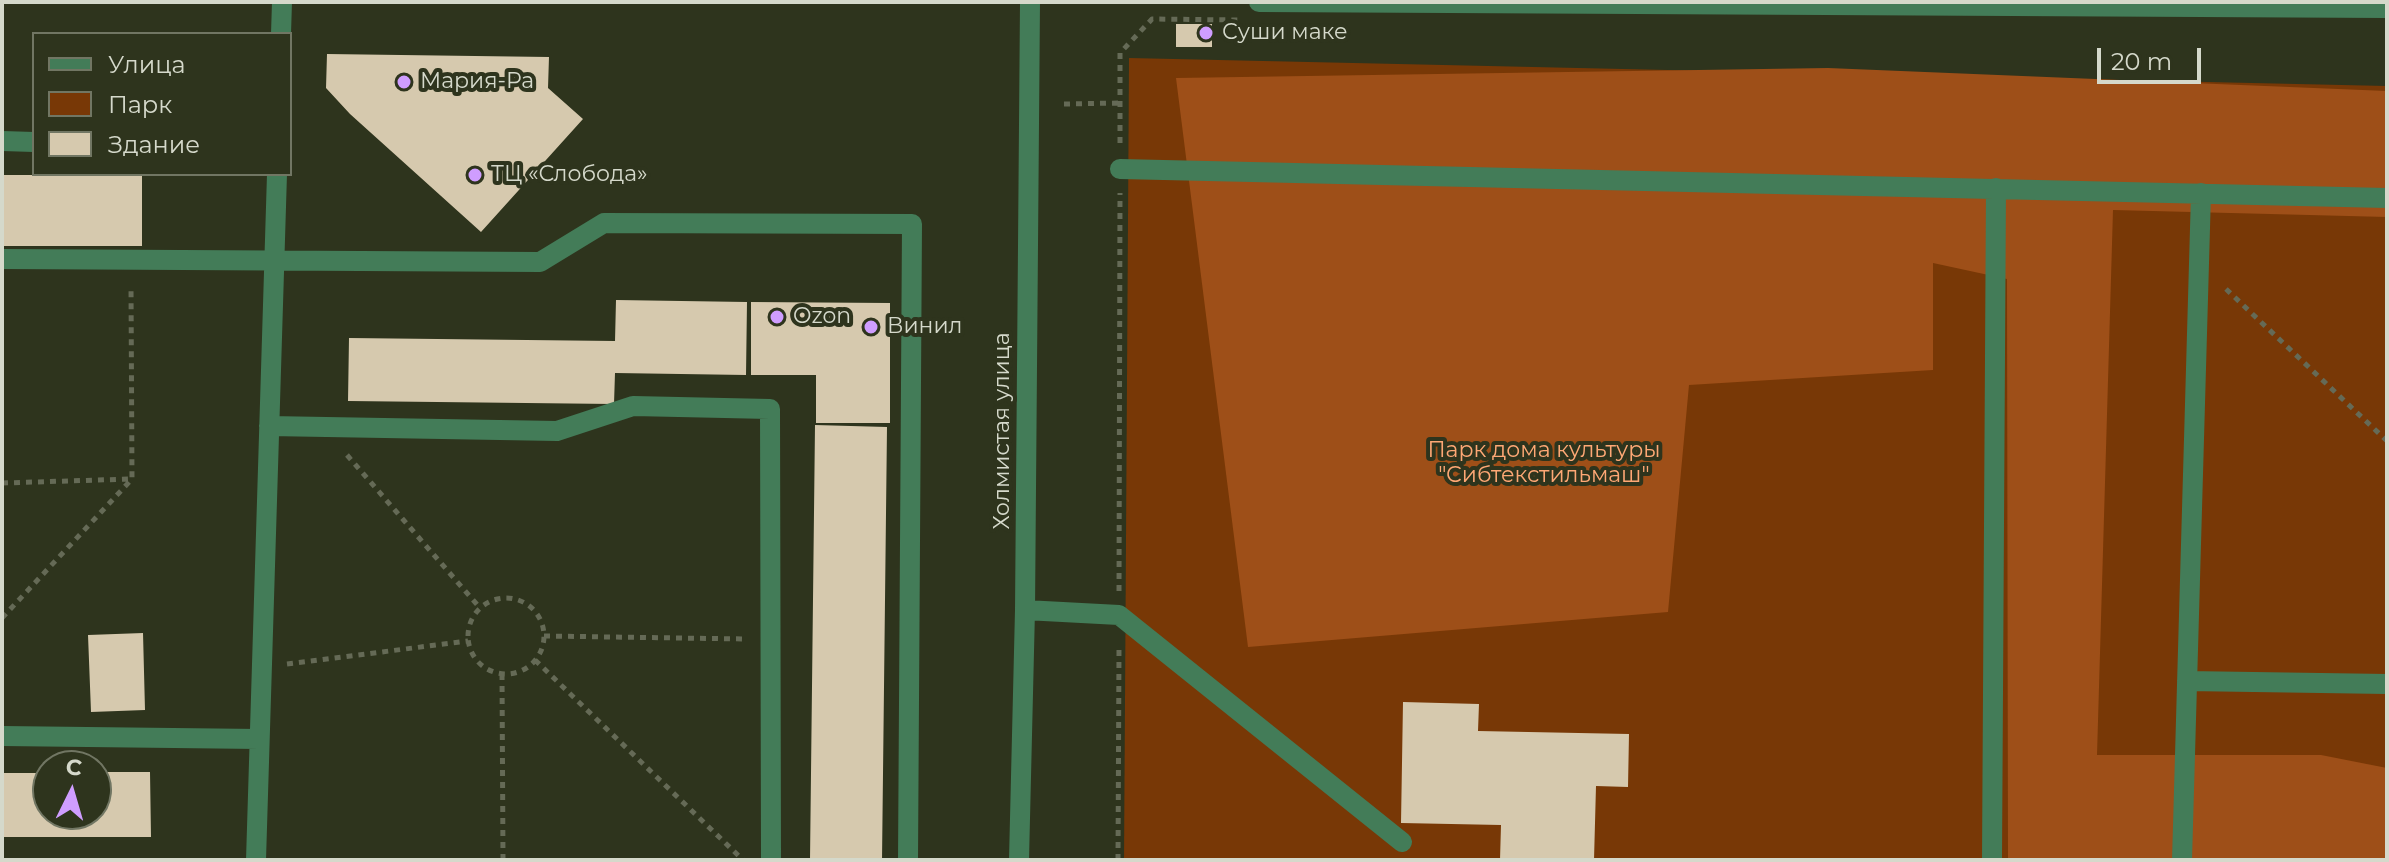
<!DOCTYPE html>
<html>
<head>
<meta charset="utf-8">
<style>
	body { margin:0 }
	#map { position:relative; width:2389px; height:862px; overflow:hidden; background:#2e341d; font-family:Montserrat,sans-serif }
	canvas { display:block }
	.frame { position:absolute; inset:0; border:4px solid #d5d9cb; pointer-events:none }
	.legend { position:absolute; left:32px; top:32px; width:260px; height:144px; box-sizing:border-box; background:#2e341d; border:2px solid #717663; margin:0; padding:10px 14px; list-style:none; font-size:24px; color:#d5d9cb }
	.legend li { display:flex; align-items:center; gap:16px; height:40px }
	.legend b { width:40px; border:2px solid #717663 }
	.north { position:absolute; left:32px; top:750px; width:80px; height:80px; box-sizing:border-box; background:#2e341d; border:2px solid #717663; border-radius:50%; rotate:5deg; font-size:22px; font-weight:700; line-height:32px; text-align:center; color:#d5d9cb }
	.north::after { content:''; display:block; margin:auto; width:28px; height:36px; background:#cf9dff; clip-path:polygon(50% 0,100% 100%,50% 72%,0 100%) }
	.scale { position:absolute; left:2097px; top:48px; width:104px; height:36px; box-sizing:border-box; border:4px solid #d5d9cb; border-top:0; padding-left:10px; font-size:24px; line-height:28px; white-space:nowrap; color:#d5d9cb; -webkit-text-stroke:6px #2e341d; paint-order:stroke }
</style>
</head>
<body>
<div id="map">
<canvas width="2389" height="862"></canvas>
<div class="frame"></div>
<ul class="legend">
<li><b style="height:10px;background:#437c58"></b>Улица</li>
<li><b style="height:22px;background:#783806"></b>Парк</li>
<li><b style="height:22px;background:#d6c9ae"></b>Здание</li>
</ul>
<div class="north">С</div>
<div class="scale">20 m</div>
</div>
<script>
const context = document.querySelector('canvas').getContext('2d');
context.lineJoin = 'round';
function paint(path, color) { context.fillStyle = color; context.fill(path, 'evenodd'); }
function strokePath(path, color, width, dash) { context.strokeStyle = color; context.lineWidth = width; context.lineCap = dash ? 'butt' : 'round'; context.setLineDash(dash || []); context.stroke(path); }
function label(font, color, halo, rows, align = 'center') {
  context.font = font + ' Montserrat,sans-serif'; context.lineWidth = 8; context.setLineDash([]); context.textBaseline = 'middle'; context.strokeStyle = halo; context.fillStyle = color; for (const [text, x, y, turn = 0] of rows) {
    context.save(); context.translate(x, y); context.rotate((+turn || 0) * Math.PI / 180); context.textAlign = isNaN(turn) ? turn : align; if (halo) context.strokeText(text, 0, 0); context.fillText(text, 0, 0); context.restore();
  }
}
const green = new Path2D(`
	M1129,58L2387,86V860H1124Z`);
const forest = new Path2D(`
	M1828,68L2387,91V217L2113,210L2097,755H2321L2387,768V860H2008L2007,279L1933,263V370L1689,385L1668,612L1248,647L1176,78Z`);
const building = new Path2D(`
	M1176,24H1212V47H1176Z
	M327,54L549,57L548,88L583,119L481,232L350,114L326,88Z
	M2,175H142V246H2Z
	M616,300L747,302L746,375L615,373L614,404L348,401L349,338L615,341Z
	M751,302L890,303V423H816V375H751Z
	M815,425L887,427L882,860H810Z
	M143,633L145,710L91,712L88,635Z
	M1403,702L1479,704L1478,731L1629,734L1628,787L1596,786L1594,860H1500L1501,825L1401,823Z
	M96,772H150L151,837H2V773H48V814H96Z`);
const path = new Path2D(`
	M1064,104L1120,103
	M1120,143V53L1152,19L1238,20
	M2226,289L2387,441
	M347,455L480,608
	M2,483L131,479
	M1119,591L1120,193
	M468 636a38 38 0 1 1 76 0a38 38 0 1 1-76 0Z
	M2,618L132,479L131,286
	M544,636L747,639
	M535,660L743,860
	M287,664L468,641
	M502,674L503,860
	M1118,860L1119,649`);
const minor = new Path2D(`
	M1259,2L2387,8
	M281,34L282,2
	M2,141L34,142
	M1120,169L2387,198
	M2,259L540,262L604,223L912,224L908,860
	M269,426L557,431L633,406L770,409L771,860
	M1025,610L1119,615L1402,842
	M2187,681L2387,684
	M2,736L259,739
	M256,860L277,174
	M1019,860L1025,610L1030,2
	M1992,860L1996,188
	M2182,860L2201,193`);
const markers = [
	[1206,33,8,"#cf9dff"],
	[404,82,8,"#cf9dff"],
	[475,175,8,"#cf9dff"],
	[777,317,8,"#cf9dff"],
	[871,327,8,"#cf9dff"]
];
const poiNames = [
	["Суши маке",1222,33],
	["Мария-Ра",420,82],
	["ТЦ «Слобода»",491,175],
	["Ozon",793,317],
	["Винил",887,327]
];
const streetNames = [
	["Холмистая улица",1003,431,-90]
];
const parkNames = [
	["Парк дома культуры",1544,451],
	["\"Сибтекстильмаш\"",1544,476]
];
paint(green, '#783806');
paint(forest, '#9e4f18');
paint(building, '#d6c9ae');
strokePath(path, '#656a56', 5, [6, 6]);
strokePath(minor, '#437c58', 20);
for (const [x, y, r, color] of markers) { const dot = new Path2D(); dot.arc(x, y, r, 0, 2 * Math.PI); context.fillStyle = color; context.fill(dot); strokePath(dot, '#2e341d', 3); }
label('22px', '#d5d9cb', '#2e341d', poiNames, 'left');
label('22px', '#d5d9cb', '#2e341d', streetNames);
label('22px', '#fea875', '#2e341d', parkNames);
</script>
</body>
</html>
